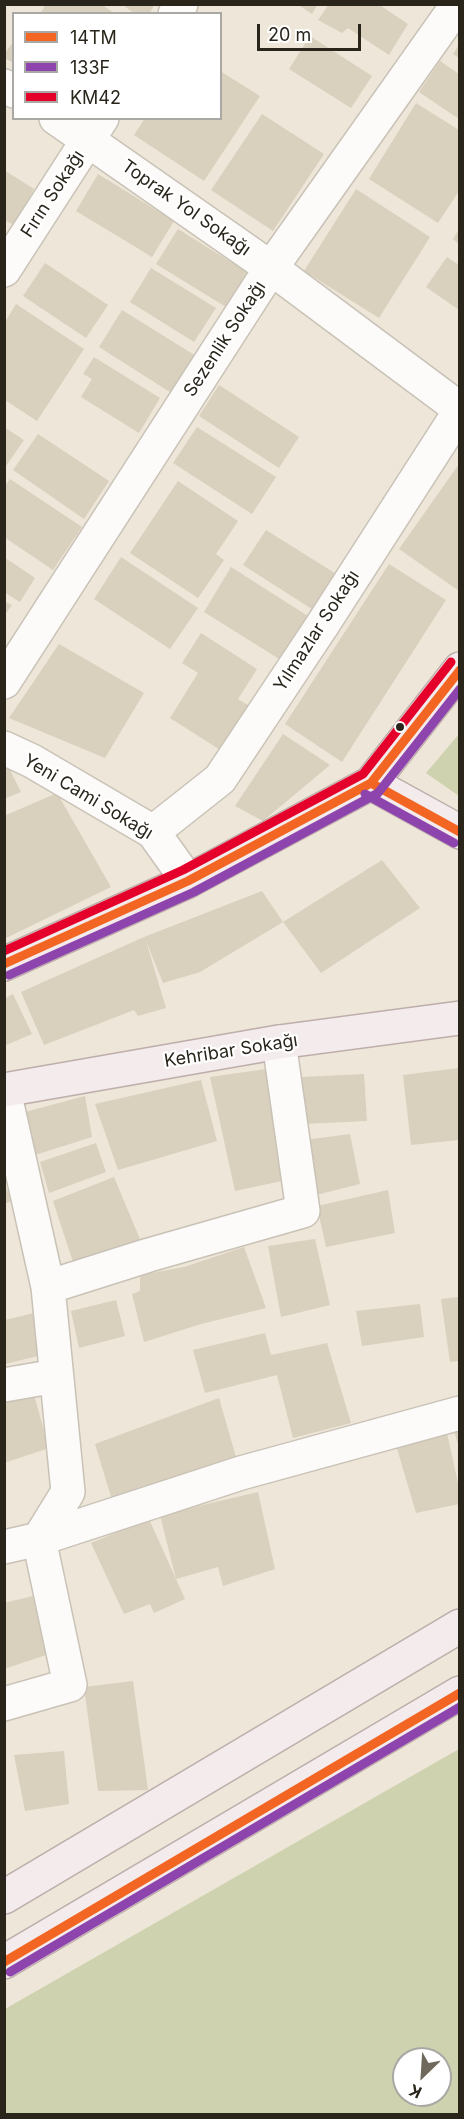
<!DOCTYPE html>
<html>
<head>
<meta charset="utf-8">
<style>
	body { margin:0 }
	#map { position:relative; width:464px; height:2119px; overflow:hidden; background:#eee6d8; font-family:Inter,sans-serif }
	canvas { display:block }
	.frame { position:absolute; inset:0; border:6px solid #2a251b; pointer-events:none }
	.legend { position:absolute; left:12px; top:12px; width:210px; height:108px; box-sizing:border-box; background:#fff; border:2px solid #aaa8a4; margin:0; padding:8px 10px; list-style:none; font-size:18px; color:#2a251b }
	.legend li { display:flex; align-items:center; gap:12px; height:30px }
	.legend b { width:30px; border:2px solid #aaa8a4 }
	.north { position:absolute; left:392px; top:2047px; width:60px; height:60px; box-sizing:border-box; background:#fff; border:2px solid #aaa8a4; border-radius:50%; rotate:205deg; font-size:16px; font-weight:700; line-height:24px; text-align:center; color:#2a251b }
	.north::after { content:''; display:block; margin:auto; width:21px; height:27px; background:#6f695d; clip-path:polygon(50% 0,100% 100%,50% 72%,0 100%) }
	.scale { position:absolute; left:257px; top:24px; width:104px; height:27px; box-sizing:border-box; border:3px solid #2a251b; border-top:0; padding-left:8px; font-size:18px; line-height:21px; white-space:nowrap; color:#2a251b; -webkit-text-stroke:4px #fff; paint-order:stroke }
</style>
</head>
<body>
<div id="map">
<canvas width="464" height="2119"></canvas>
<div class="frame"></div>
<ul class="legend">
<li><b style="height:8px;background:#f26522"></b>14TM</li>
<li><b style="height:8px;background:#8e44ad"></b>133F</li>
<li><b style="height:8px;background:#e4002b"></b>KM42</li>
</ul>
<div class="north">K</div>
<div class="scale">20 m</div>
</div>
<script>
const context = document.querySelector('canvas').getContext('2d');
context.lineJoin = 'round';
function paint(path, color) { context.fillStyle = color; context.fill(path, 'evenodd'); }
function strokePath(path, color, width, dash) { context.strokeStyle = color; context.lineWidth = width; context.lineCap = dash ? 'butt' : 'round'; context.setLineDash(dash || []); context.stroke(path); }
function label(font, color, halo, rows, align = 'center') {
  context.font = font + ' Inter,sans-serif'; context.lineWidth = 4.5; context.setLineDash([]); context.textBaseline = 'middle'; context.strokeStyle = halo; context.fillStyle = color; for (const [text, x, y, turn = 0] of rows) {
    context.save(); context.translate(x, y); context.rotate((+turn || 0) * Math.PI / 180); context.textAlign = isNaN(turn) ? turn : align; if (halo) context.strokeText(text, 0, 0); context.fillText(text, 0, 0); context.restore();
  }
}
const green = new Path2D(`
	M459,734L460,796H459L426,773Z
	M459,1749V2114H5V2009ZM404,2059H440V2095H404Z`);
const building = new Path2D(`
	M46,4H101L115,14H40Z
	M122,4H155L149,14H135Z
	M297,4H318L312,14Z
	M329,4H378L408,24L389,55L348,28L342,33L318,20Z
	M310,36L372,76L351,108L289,69Z
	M14,41V63L4,58V54Z
	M459,45V58L453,54Z
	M440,61L459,74V119L419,92Z
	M220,71L260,96L204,181L134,135L145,118H220Z
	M416,103L459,130V191L438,223L369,179Z
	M262,114L324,154L273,231L211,190Z
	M4,170L34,189L14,225L4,220Z
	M98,174L174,221L152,257L76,211Z
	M356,189L430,237L379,318L304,271Z
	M178,229L247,272L226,307L156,264Z
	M459,229V244L453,239Z
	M447,257L459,265V310L426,287Z
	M45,263L108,305L86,338L23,296Z
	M151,268L216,308L194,342L130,302Z
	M16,304L84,349L37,421L5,400V322Z
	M122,310L196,356L173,394L99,347Z
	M94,357L160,398L139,433L81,397L92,379L83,374Z
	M219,385L299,437L279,468L199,416Z
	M4,427L24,440L4,469Z
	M197,427L276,477L252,514L173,463Z
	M38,434L109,481L84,519L13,470Z
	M459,464V591L399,549Z
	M10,479L82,527L53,570L4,537V487Z
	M178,481L238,521L216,554L224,560L198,598L130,553Z
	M266,530L341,577L318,613L243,565Z
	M4,557L35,578L20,602L4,592Z
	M121,557L198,608L170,649L94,599Z
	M389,564L446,600L342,762L285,724Z
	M231,567L311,618L284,662L204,612Z
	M4,601L12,605L4,616Z
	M201,633L257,669L238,699L253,708L225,753L170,718L198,673L182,663Z
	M59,644L144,693L105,758L9,718Z
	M283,734L330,765L263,821L235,806Z
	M7,764L21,792L4,799V765Z
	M57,793L111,887L4,939V816Z
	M382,860L420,908L321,973L283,922Z
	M262,891L283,922L200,972L163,983L146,941L166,1008L138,1016L134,1010L44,1045L21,992L144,937Z
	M13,994L32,1034L4,1046V999Z
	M273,1068L291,1179L235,1191L210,1077Z
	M459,1068V1140L411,1145L403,1075Z
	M364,1074L367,1121L304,1124L302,1077Z
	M201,1080L217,1141L118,1170L95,1104Z
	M85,1096L92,1137L35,1155L25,1112Z
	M350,1134L360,1184L316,1195L304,1140Z
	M96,1143L106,1172L49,1193L40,1162Z
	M114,1177L142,1244L74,1265L53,1201Z
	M4,1183L12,1201L4,1204Z
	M388,1190L395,1233L326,1247L317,1206Z
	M315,1239L330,1305L281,1317L268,1246Z
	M244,1247L266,1308L201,1324L144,1342L132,1294L140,1291V1275L184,1267Z
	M459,1297V1361L450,1362L441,1299Z
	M116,1300L125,1336L79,1348L71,1311Z
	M420,1304L424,1337L362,1346L356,1311Z
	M34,1313L42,1355L5,1364V1320Z
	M265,1333L271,1355L327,1343L351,1423L293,1438L277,1375L205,1393L193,1350Z
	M34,1395L49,1448L4,1463V1401Z
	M219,1398L236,1457L112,1500L95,1444Z
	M459,1429V1447L454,1431Z
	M447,1433L459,1488V1504L416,1513L396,1445Z
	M258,1492L275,1569L223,1586L218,1567L176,1579L160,1515Z
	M149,1519L185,1599L154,1613L150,1604L124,1614L91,1543Z
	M33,1596L49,1654L4,1669V1603Z
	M133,1681L148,1790L98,1791L84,1687Z
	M64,1751L69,1804L25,1811L14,1755Z`);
const minor = new Path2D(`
	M175,14L181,4
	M4,86L14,91
	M56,118L271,268L460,409
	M4,270L102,118
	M4,682L271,268L458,4
	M4,748L32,761L153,832L188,881
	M153,832L220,779L323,624L460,411
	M4,1091L48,1287L68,1492L39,1539L70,1685L4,1704
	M48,1287L149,1255L303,1211L279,1042
	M4,1385L56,1376
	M4,1547L39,1539L241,1473L460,1413`);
const major = new Path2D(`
	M371,783L460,832
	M4,964L188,881L371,783L460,669
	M4,1090L279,1042L460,1018
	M4,1897L460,1626
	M4,1962L460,1693`);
const bus1 = new Path2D(`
	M371,783L460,832
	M4,964L188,881L371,783L460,670
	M4,1962L460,1693`);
const bus2 = new Path2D(`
	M365,794L454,843
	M9,975L194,892L378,793L460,689
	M10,1972L460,1707`);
const bus3 = new Path2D(`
	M4,951L183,870L363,774L451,662`);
const markers = [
	[400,727,5,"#2a251b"]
];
const streetNames = [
	["Fırın Sokağı",53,194,-57],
	["Toprak Yol Sokağı",186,208,35],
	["Sezenlik Sokağı",225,339,-57],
	["Yılmazlar Sokağı",317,631,-57],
	["Yeni Cami Sokağı",88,797,31],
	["Kehribar Sokağı",231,1051,-9]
];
paint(green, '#ced2af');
paint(building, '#d9d0be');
strokePath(minor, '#c9c2b7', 36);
strokePath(major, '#beaeab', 36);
strokePath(minor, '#fcfbf9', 33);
strokePath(major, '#f4ebec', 33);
strokePath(bus1, '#f26522', 9);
strokePath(bus2, '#8e44ad', 9);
strokePath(bus3, '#e4002b', 9);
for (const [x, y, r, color] of markers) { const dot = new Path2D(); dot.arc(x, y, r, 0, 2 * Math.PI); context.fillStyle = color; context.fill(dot); strokePath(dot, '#fff', 2); }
label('18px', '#2a251b', '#fff', streetNames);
</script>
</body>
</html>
